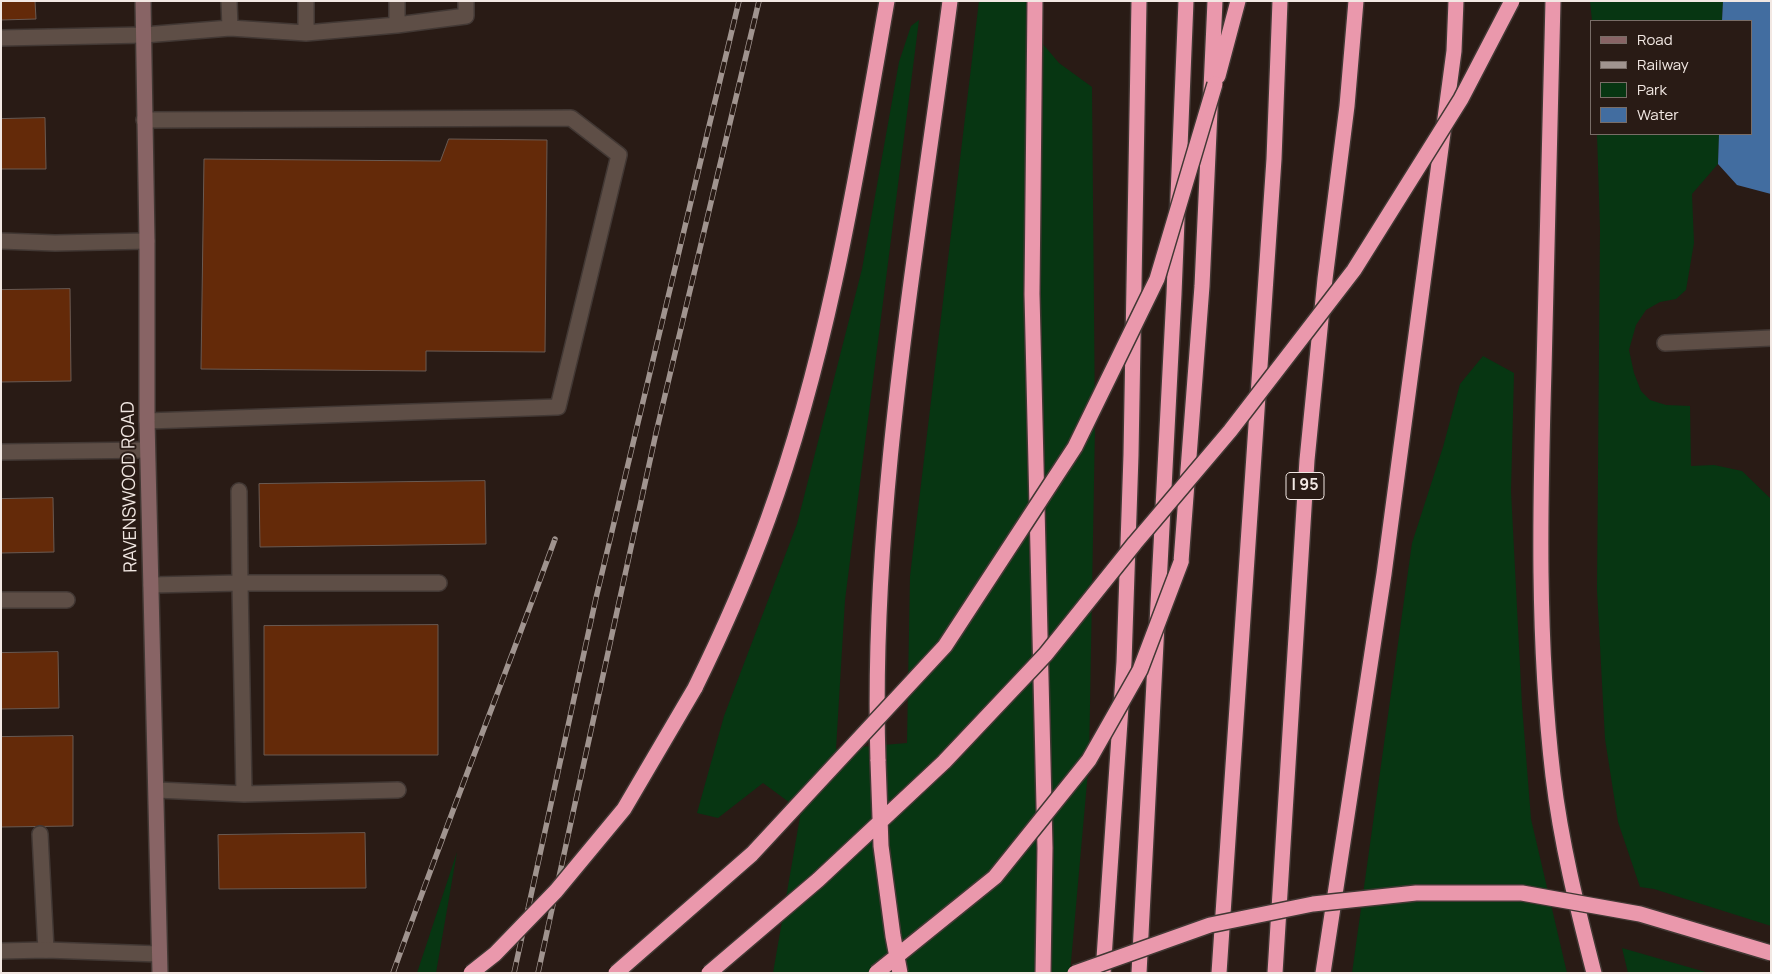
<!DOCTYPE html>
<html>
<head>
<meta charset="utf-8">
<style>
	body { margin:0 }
	#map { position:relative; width:1772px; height:974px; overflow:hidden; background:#291b15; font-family:Manrope,sans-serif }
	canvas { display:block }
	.frame { position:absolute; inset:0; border:2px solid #f2e8e3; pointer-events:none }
	.legend { position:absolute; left:1590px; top:20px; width:162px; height:115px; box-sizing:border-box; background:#291b15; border:1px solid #796d67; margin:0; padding:6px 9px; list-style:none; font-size:15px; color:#f2e8e3 }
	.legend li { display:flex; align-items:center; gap:10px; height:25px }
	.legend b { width:25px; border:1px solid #796d67 }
</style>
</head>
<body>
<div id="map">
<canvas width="1772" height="974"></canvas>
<div class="frame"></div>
<ul class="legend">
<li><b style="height:6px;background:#886465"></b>Road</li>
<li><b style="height:6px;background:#a0948f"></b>Railway</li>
<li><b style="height:14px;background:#073612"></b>Park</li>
<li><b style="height:14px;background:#426da0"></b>Water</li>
</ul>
</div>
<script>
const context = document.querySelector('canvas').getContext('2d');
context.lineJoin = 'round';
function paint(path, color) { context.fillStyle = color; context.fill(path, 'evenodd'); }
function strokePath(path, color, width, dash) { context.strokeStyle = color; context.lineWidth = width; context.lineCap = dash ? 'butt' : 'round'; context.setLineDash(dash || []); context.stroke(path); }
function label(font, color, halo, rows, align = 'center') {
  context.font = font + ' Manrope,sans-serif'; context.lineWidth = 4; context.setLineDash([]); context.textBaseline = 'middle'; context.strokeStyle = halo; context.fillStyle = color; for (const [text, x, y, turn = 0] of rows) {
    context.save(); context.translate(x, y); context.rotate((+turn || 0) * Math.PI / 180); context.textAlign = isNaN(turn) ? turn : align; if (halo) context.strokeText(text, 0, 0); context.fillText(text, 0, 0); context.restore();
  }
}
const green = new Path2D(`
	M979,1H1035L1037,37L1059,63L1092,87L1095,425L1089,760L1070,973H773L801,811L763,783L718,818L697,813L724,716L797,524L862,269L899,62L911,26L919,20L845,600L836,749L907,743L910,576Z
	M1590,1H1723L1722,21H1592Z
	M1597,134H1719L1718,164L1692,194L1694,243L1686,290L1676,299L1660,302L1646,310L1636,325L1629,350L1634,373L1641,391L1650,400L1666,405L1690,406L1691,466L1714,465L1742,471L1771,499V926L1654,889L1640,887L1618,822L1605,739L1597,590L1600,229Z
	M1483,356L1514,373L1511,491L1522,705L1531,819L1567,973H1352L1412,543L1443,447L1460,384Z
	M457,852L436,973H417Z
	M1622,948L1709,973H1628Z`);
const water = new Path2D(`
	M1723,1H1771V194L1737,185L1718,164L1719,134H1751V21H1722Z`);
const building = new Path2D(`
	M1,1H35L36,19L1,20Z
	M45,118L46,169H1V119Z
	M449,139L547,140L545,352L426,351V371L201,369L204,159L440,161Z
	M70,289L71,381L1,382V290Z
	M485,481L486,544L260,547L259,484Z
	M53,498L54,552L1,553V499Z
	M438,625V755H264V626Z
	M58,652L59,708L1,709V653Z
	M73,736V826L1,827V737Z
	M365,833L366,888L219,889L218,835Z`);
const lane = new Path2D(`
	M229,1L230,28
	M306,1V33
	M397,1V25
	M1,38L144,35L230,28L306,33L397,25L466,16V1
	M144,120L571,118L619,155L558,407L147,421
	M1,241L55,243L147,241
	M1,452L147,450
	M151,585L240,583L239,491
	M1,600H67
	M157,790L244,794L398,790
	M244,794L240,583H439
	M40,834L46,950`);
const street = new Path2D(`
	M1665,343L1771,338
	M1,951L46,950L159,954`);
const secondary = new Path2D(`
	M143,1L147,241V421L160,973`);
const highway = new Path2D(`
	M1035,1L1032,294L1045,848L1043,973
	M1553,1C1550,124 1547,247 1544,369C1540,504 1537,641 1553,776C1561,843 1577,907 1594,973
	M1218,76L1238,1
	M1181,562L1202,286L1215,1
	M695,688C722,633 747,577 768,519C828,355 857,173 887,1
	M878,761C870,506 917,253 950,1
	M1103,973L1124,662L1131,455L1139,1
	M1139,973L1174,294L1186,1
	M1219,973L1274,159L1280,1
	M1275,973L1307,460L1325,279L1347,106L1356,1
	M1323,973L1384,574L1454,51L1456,1`);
const rail = new Path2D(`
	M393,973C445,828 502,684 555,539
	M514,973L596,598L739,1
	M538,973L656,433L759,1`);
const highwayBridge = new Path2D(`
	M878,761L881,846L893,936L900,973
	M471,973L495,954L556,891L624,809L695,688
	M616,973L752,854L945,646L1075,447L1157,279L1215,84
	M709,973L818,880L944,762L1046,654L1135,543L1230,431L1354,270L1461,99L1512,1
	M876,973L995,877L1089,760L1140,670L1181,562
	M1075,973L1210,925L1313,904L1416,893H1522L1640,914L1771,953`);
const shields = [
	[1305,486,38]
];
const shieldNames = [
	["I 95",1305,486]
];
const streetNames = [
	["RAVENSWOOD ROAD",130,487,-91]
];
paint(green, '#073612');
paint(water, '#426da0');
paint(building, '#642a09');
strokePath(building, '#6a5a52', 1);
strokePath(lane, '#423834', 18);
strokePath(street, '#423834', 18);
strokePath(secondary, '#423834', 18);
strokePath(highway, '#423834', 18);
strokePath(lane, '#5e4e46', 15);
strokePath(street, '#5e4e46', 15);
strokePath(secondary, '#886465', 15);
strokePath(highway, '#ea98ac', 15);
strokePath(rail, '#a0948f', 5.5);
strokePath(rail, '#291b15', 4, [11]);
strokePath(highwayBridge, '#423834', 18, []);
strokePath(highwayBridge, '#ea98ac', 15);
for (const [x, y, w] of shields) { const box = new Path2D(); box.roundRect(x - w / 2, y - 13.5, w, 27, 4); context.fillStyle = '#291b15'; context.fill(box); strokePath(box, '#f2e8e3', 1); }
label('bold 16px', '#f2e8e3', null, shieldNames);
label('18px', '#f2e8e3', '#291b15', streetNames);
</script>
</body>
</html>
